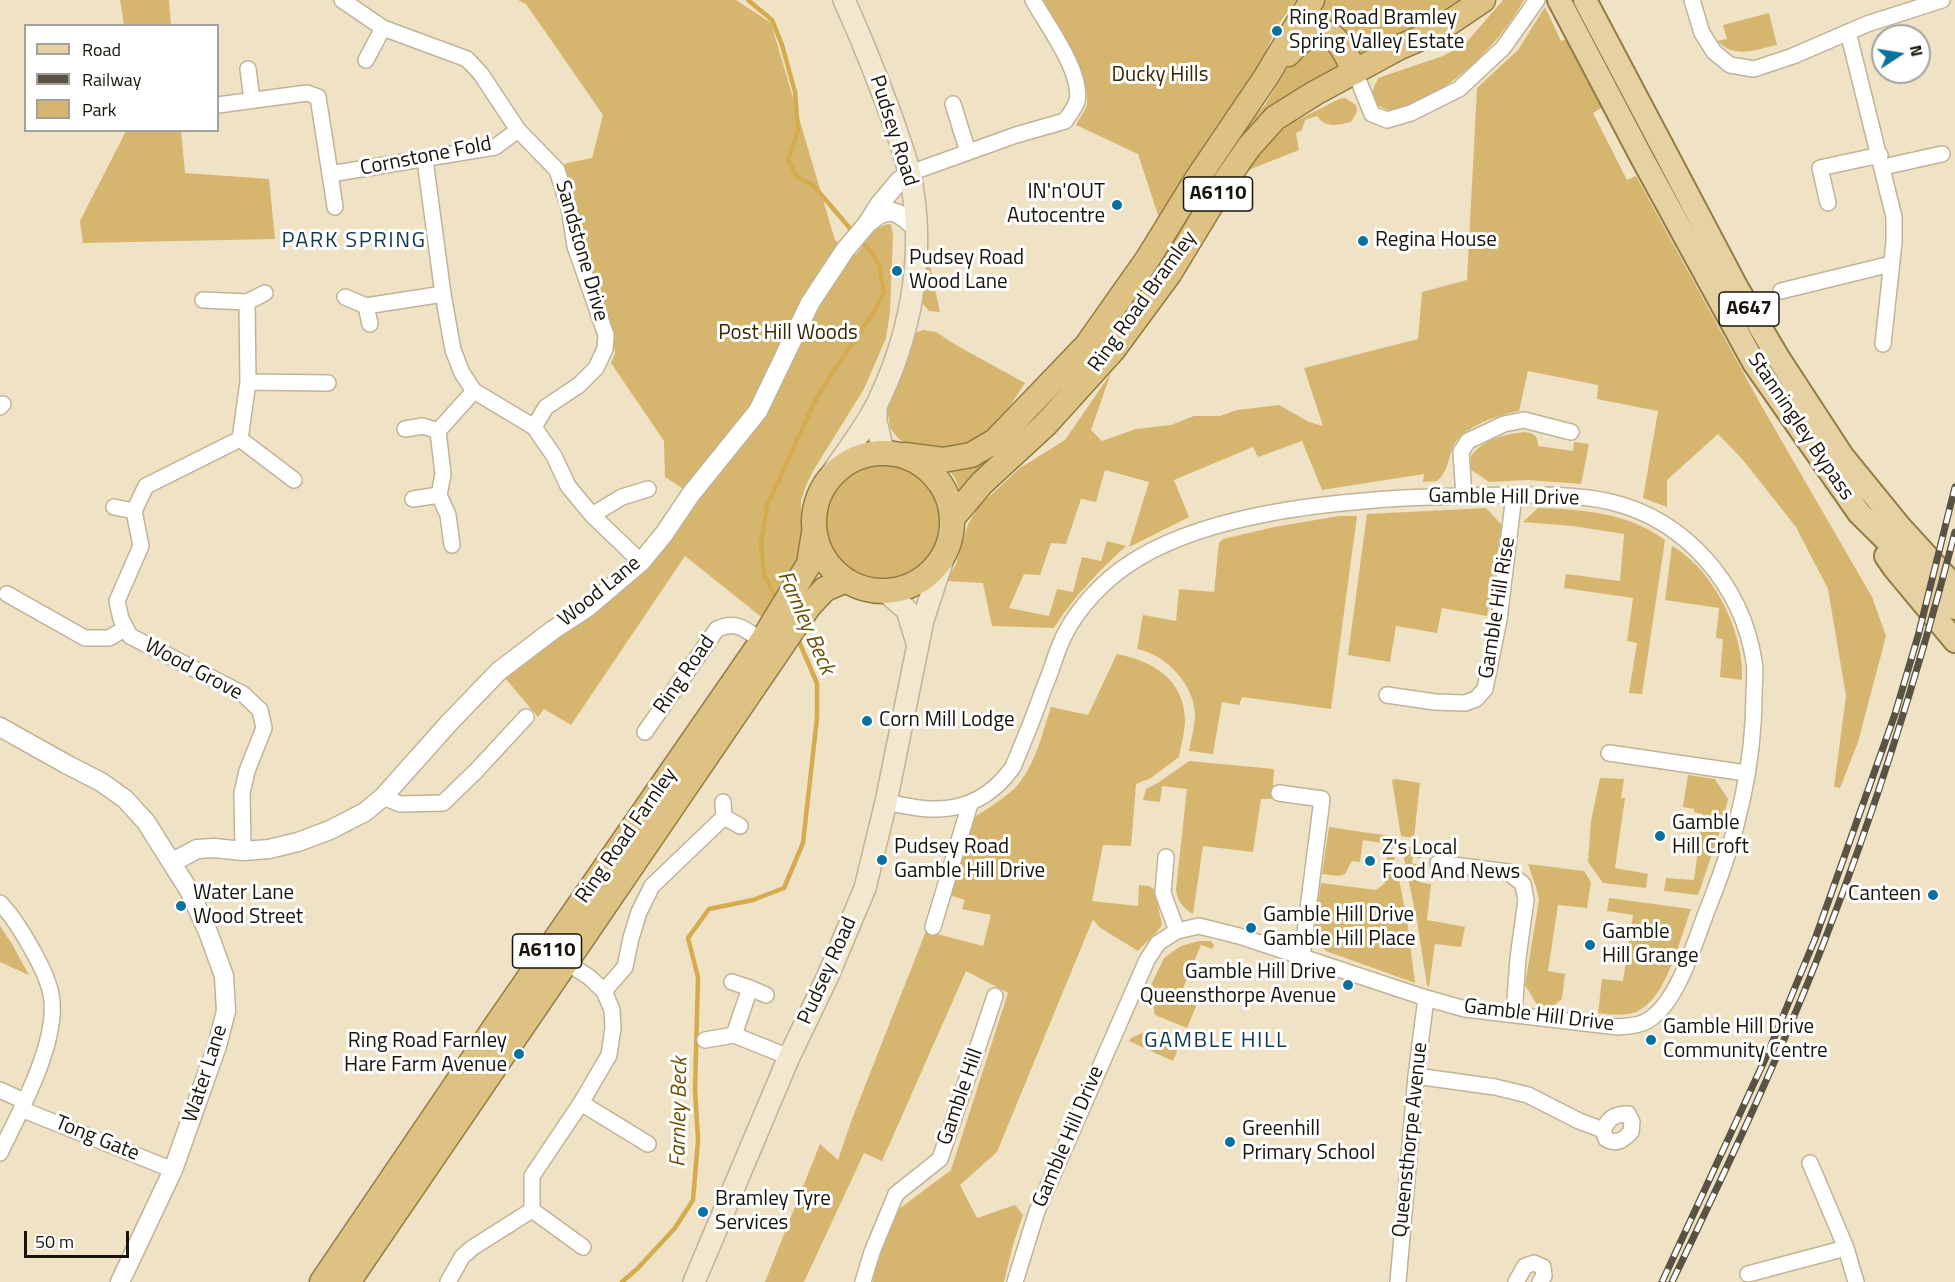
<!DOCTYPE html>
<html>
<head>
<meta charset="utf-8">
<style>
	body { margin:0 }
	#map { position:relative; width:1955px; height:1282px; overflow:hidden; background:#efe2c5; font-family:"Titillium Web",sans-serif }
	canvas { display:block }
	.legend { position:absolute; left:24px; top:24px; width:195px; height:108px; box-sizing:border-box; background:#fff; border:2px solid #a3a19d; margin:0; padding:8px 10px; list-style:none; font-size:18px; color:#19140a }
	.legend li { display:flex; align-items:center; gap:12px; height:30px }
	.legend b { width:30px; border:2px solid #a3a19d }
	.north { position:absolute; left:1871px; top:24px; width:60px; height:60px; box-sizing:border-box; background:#fff; border:2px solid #a3a19d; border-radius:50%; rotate:78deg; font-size:16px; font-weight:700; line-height:24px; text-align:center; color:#19140a }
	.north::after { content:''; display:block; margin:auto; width:21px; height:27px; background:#0a709d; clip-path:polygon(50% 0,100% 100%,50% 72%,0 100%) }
	.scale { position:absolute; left:24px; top:1231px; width:105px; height:27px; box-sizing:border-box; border:3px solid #19140a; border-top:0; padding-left:8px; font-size:18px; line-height:21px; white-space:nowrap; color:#19140a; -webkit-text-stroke:4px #fff; paint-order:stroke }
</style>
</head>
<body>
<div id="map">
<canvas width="1955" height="1282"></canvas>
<ul class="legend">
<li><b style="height:8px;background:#e6d1a2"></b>Road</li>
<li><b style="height:8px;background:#5a5343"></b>Railway</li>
<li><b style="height:16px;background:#d6b66f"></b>Park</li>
</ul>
<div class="north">N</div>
<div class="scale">50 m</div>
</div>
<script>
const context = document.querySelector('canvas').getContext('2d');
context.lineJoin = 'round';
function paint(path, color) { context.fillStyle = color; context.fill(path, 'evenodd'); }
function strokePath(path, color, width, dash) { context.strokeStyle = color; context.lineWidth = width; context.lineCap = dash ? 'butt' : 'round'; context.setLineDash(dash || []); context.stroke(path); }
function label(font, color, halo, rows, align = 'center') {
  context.font = font + ' "Titillium Web",sans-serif'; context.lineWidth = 6; context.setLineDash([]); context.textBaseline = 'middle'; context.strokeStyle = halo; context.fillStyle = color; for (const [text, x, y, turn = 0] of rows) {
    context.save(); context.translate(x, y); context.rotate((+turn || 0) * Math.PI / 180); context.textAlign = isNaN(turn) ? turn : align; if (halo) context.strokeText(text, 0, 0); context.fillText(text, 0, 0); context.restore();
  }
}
const green = new Path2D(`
	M120,0H169L171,25H124Z
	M518,0H736L771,23L835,240L856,255C866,242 874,225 891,224L893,235L890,312L886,338L864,389L813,471L806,486L801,500V516L802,556L764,619L685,556L571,725L544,709L538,717L499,671L588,607L691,494L665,477L664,441L611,363L615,353L614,343L606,335L557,170L567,163L592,158L603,115L526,4Z
	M1042,0H1296L1278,25L1256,72L1160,221L1138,154L1076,125C1079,119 1086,110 1087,104C1090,78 1056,22 1042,0Z
	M1321,0H1469L1358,62L1303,30Z
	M1503,0H1524C1497,48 1445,99 1390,111L1377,105L1372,92L1378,78L1443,56L1465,44Z
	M1545,7L1561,41L1567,39L1603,107L1593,113L1627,180L1636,176L1761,405L1872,597L1886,636L1858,742L1840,788L1834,787L1846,696L1828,589L1796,527L1743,460L1718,434L1667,480V507L1643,498L1658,411L1597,399L1598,385L1528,371L1519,411C1499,415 1462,426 1453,447C1448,459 1448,472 1437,481L1423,482L1424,474L1322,490L1302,441L1258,457L1253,447L1174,480L1189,517L1129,547L1149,482L1105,470L1096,502L1081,499L1066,544L1051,543L1040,575L1024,574L1009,608L1049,616L1057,589L1073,592L1082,557L1101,561L1107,541L1126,546C1099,571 1074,596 1054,628L992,626L983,583L946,581L956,564L968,524L979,506L1020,468L1065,440L1111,373L1091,430L1102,441L1136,429L1171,425L1194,416H1220L1237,410L1279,405L1309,422L1323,426L1304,368L1418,339L1422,292L1467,280L1477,88L1518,50Z
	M1769,13L1777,45C1754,50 1736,59 1717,41L1727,39L1723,25Z
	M1322,42L1344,67L1302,93L1126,321L1057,395V393L1101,341L1162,259L1235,139L1265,105L1300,47Z
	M1345,98L1356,105L1357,112L1351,122C1338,125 1326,129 1317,116L1305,120L1302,130L1296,133L1299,150L1241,173L1277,134L1288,125L1339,99Z
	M126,131H181L185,173L269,179L275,239L83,243L80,221Z
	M923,233L940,312L929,311L923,304L921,297Z
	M924,330L936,332L956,345L1025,383L996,427L955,450L907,445L898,438L890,428L887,406L911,338L917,332Z
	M1027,424L1031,429L961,494L955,478L948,469Z
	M1524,432C1534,433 1538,436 1538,446L1573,451L1574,442L1589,444L1581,484L1528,480L1489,482L1470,469L1471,456C1482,440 1505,434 1524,432Z
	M825 519a59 59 0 1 1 118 0a59 59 0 1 1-118 0Z
	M1486,508L1502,525L1487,616L1442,608L1437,633L1396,626L1390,662L1348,655L1367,514Z
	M1538,508C1581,509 1629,513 1665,540L1642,694L1629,693L1637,643L1627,641L1633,598L1564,588L1566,574L1620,581L1624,534L1573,526L1523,522Z
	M1339,516H1357L1331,709L1242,697L1239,705L1222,702L1213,754L1189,751C1191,739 1195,726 1195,714C1194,684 1165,654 1137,649L1143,615L1176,621L1179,589L1214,592L1219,543L1223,539L1274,527Z
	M1672,546C1713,569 1745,633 1742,680L1720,677L1723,639L1716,638L1719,608L1665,600Z
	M1117,654C1153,661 1184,679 1185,720C1185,732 1181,745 1179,757L1151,778L1136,784L1131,846L1103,845L1092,901L1138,906L1139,885L1149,886L1154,889L1162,924C1159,932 1145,943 1138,951L1099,927L1093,919L997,1152L960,1185L977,1218L1015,1205L1023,1215L1013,1245L1004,1282H873L878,1253L899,1209L951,1170L1008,993L966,971L882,1161L864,1153L804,1282H765L820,1144L838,1160L852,1119L926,931L983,946L991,915L962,909L965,900L949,895L973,818C987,809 1002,800 1015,788C1035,767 1042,734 1051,707L1088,715Z
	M1189,761L1274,769L1272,799H1261L1253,852L1203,846L1193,914C1183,908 1177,901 1176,889L1187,789L1162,786L1160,802L1143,800L1146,789L1159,782Z
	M1688,775L1715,779L1728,799L1721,828L1698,895L1664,891L1666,878L1694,880L1703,814L1694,812V809L1683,807Z
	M1600,778L1624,779L1621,798H1625L1615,868L1648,874L1646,888L1603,883L1588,862L1591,821Z
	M1396,779L1420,783L1414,838L1401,836L1392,780Z
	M1329,827L1390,836L1407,919L1415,983L1326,951L1315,940L1313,934L1321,883L1376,890L1385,883L1388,844L1363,840L1360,862L1352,861L1345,874L1339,876L1322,874Z
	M1404,846L1421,849V858L1413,857L1412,863L1420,865L1419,882L1431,884L1427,920L1465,927L1461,947L1435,944L1429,987L1427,985L1417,921L1402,849Z
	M1528,864L1584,871L1591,882L1587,908L1558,905L1548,971L1565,974L1562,999L1553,1006L1537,1005L1525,985L1539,900L1536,887Z
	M1609,898L1691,909C1680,938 1667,999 1636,1012C1623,1016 1611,1015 1598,1013L1602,979L1623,981L1633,915L1607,911Z
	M0,926L12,944L29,975L0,962Z
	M1199,941H1211L1214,945L1212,949L1201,945L1181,993L1198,1002L1187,1028L1155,1015L1150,987L1164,958L1181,946Z
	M1149,1030L1180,1044L1173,1061L1129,1041L1131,1038Z`);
const stream = new Path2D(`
	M748,0L772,20L782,45L795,92L798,131L788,160L797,177L813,185L854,233
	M777,600L764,575L761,544L767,506L814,403L830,376L874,312L884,292L879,266L872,252L859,239
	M622,1282L638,1268L675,1228L693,1200L698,1140L695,1090L698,977L688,938L709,909L753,900L784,888L803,843L817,718V683L797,637`);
const minor = new Path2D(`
	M342,0L383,28L467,59L481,74L518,130L557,170L569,208L575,246L606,335L605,349L596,368L579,385L546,407L534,427
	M1692,0L1702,33L1714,52L1730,65L1754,69L1793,56L1867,24L1942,0
	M1848,32L1894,217V242L1883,344
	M366,60L383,28
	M248,69L252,100
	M1355,72L1372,114L1387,120L1411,113L1459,89L1503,48L1537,0
	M953,104L968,152
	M218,105L307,93L318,97L330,174L495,147L518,130
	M425,160L443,294L453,350L462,373L474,391L534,427L554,456L568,486L592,515L641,562
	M1883,167L1942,154
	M910,173L1016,135L1065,121C1069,115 1075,108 1077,101C1083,73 1047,25 1033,0
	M330,174L335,207
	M1828,203L1820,168L1880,155
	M1781,291L1891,264
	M345,297L366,306L443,294
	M203,300L247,302L248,382L240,439L146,486L134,511L141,546L117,601L121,619L130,636L243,694L260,710L264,728L247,771L242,793L243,851
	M247,302L265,293
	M366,306L370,324
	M248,382L328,383
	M0,407L3,404
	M405,429L423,426L438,431
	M240,439L294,480
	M439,495L448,515L452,545
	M1464,496L1461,452L1468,441L1504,424L1524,420L1571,432
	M413,499L439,495L443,474L438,431L474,391
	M114,507L134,511
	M592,515L622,497L648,489
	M7,594L85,638H109L126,628
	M1387,695L1435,702L1465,703L1476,699L1485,689L1499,620L1514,495
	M645,732L717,629C737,620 746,630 762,641
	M1609,753L1746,773
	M1279,793L1322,799L1302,956
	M383,797L400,804L443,803L476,771L526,717
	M886,802C901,805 918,809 933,809C967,810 994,794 1013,767C1025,739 1036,711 1046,683C1053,667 1057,648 1066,632C1079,607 1103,582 1126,566C1198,516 1318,503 1404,498C1443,496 1482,495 1521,495C1551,495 1581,495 1611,502C1686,520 1742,585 1754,661C1756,672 1754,684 1754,695C1754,765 1736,838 1710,903C1696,936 1679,1005 1645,1022C1637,1026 1628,1026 1618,1027L1465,1009L1426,998L1239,936L1199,926L1177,931L1158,943L1147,960L1037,1211L1015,1282
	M724,817L740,826
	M1166,857L1163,893L1177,931
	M1438,863L1508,872L1523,884L1526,900L1518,958L1514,1014
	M0,903C11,914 21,930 29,944C38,960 47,976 51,994C60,1040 20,1111 0,1153
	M933,927L970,804
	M732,982L750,988
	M604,991L625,967L631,938L639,912L652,886L724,817L723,802
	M734,1035L750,988L766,995
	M705,1040L734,1035L789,1057
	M1416,1076L1495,1087L1528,1095L1579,1121L1603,1130L1606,1139C1617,1145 1623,1140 1631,1132L1632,1122L1628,1114C1614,1114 1609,1118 1603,1130
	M0,1090L24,1101
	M581,1103L648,1144
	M21,1109L173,1170
	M1810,1163L1846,1248L1856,1282
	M532,1210L583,1247
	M1748,1274L1846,1248
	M448,1282L462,1257L472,1248L532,1210V1176L581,1103L609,1055L613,1028L612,1010L604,991L589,977L566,962
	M863,1282L872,1252L896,1194L940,1159L995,996
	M1398,1282L1416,1076L1426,998
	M1516,1282L1525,1266L1534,1263L1543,1267L1544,1276L1540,1282`);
const tertiary = new Path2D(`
	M871,221C890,203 901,214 917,229
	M0,727L66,764L101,782L125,799L146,822L190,892L208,932L224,976L226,1011L217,1046L173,1170L120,1282
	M173,862L197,849L214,848L243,851L269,849L298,842L330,830L365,812L383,797L449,723L499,671L553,630L588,607L641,562L664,534L691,494L758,411L810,303L845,250L867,224L879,205L899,181L910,173`);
const secondary = new Path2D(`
	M876,406V421L883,451
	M832,473C847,451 865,428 877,404C909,339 924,264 913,192C910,167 900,142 892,118C877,78 862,39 844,0
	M884,590L907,610L917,643
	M694,1282L789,1057L827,978L865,888L886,802L923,620L943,559`);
const primary = new Path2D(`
	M1559,0L1642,158L1754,363L1859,513L1955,608
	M1585,0L1737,288L1779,359L1843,457L1900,527L1955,587
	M1886,556L1895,569L1955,641`);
const trunk = new Path2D(`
	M1288,54C1324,15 1336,32 1355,72
	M814 522a69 69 0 1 1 138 0a69 69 0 1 1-138 0Z
	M904,455L943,460L971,455L995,441L1087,345L1147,260L1197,179L1266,77L1312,0
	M954,516L982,483L1046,424L1113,350L1169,274L1226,180L1249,147L1275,118L1315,93L1400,47L1437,31L1483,0
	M322,1282L495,1027L762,641L809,564L814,533
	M348,1282L809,606L825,589L844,581`);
const rail = new Path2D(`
	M1662,1282L1767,1055L1815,939L1895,714L1918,636L1955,487
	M1672,1282C1726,1170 1779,1058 1824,942C1876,808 1919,671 1955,532`);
const markers = [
	[1277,31,6,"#0a709d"],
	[1117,205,6,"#0a709d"],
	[1363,241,6,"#0a709d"],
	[897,271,6,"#0a709d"],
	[867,721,6,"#0a709d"],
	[1660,836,6,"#0a709d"],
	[882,860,6,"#0a709d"],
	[1370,861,6,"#0a709d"],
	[1933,895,6,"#0a709d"],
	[181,906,6,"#0a709d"],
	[1251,928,6,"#0a709d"],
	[1590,945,6,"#0a709d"],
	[1348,985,6,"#0a709d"],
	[1651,1040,6,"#0a709d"],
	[519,1054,6,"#0a709d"],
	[1230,1142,6,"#0a709d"],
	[703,1212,6,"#0a709d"]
];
const shields = [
	[1218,194,69],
	[1749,309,60],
	[547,951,69]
];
const shieldNames = [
	["A6110",1218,194],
	["A647",1749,309],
	["A6110",547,951]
];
const poiNames = [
	["Ring Road Bramley",1289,19],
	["Spring Valley Estate",1289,43],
	["IN'n'OUT",1105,193,"right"],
	["Autocentre",1105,217,"right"],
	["Regina House",1375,241],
	["Pudsey Road",909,259],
	["Wood Lane",909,283],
	["Corn Mill Lodge",879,721],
	["Gamble",1672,824],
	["Hill Croft",1672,848],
	["Pudsey Road",894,848],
	["Gamble Hill Drive",894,872],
	["Z's Local",1382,849],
	["Food And News",1382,873],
	["Water Lane",193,894],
	["Wood Street",193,918],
	["Canteen",1921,895,"right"],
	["Gamble Hill Drive",1263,916],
	["Gamble Hill Place",1263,940],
	["Gamble",1602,933],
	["Hill Grange",1602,957],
	["Gamble Hill Drive",1336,973,"right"],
	["Queensthorpe Avenue",1336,997,"right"],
	["Gamble Hill Drive",1663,1028],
	["Community Centre",1663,1052],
	["Ring Road Farnley",507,1042,"right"],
	["Hare Farm Avenue",507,1066,"right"],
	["Greenhill",1242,1130],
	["Primary School",1242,1154],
	["Bramley Tyre",715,1200],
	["Services",715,1224]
];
const parkNames = [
	["Ducky Hills",1160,76],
	["Post Hill Woods",788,334]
];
const streetNames = [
	["Pudsey Road",893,131,72],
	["Cornstone Fold",426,157,-11],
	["Sandstone Drive",581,251,74],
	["Ring Road Bramley",1143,302,-54],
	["Stanningley Bypass",1800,427,56],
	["Gamble Hill Drive",1504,498,1],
	["Wood Lane",600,592,-39],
	["Gamble Hill Rise",1498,608,-81],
	["Wood Grove",193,670,28],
	["Ring Road",685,675,-55],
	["Ring Road Farnley",627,836,-55],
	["Pudsey Road",828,971,-66],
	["Gamble Hill Drive",1539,1016,7],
	["Water Lane",206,1074,-72],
	["Gamble Hill",961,1097,-71],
	["Gamble Hill Drive",1069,1137,-67],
	["Tong Gate",97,1139,22],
	["Queensthorpe Avenue",1411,1140,-84]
];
const neighbourhoodNames = [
	["PARK SPRING",354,242],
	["GAMBLE HILL",1216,1042]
];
const waterNames = [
	["Farnley Beck",805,623,66],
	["Farnley Beck",680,1112,-89]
];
paint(green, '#d6b66f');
strokePath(stream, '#d4ac4f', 4.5);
strokePath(minor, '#c0b397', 18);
strokePath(tertiary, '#c0b397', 21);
strokePath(secondary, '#c0b397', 24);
strokePath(primary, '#937b44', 26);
strokePath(trunk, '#937b44', 27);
strokePath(minor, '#fff', 15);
strokePath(tertiary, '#fff', 18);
strokePath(secondary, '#f2e8d0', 21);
strokePath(primary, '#e6d1a2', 22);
strokePath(trunk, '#dec283', 24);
strokePath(rail, '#5a5343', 7);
strokePath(rail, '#fff', 4.5, [14]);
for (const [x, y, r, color] of markers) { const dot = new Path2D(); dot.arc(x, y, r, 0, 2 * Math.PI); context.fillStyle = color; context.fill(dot); strokePath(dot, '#fff', 2); }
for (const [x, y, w] of shields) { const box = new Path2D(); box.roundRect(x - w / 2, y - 17, w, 34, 4.5); context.fillStyle = '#fff'; context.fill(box); strokePath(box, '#19140a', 1.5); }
label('bold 20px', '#19140a', null, shieldNames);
label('21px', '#19140a', '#fff', poiNames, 'left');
label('21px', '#382800', '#fff', parkNames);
label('21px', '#19140a', '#fff', streetNames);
context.letterSpacing = '1.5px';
label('22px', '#123c53', '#fff', neighbourhoodNames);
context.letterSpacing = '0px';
label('italic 22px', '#6b5003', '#fff', waterNames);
</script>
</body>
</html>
